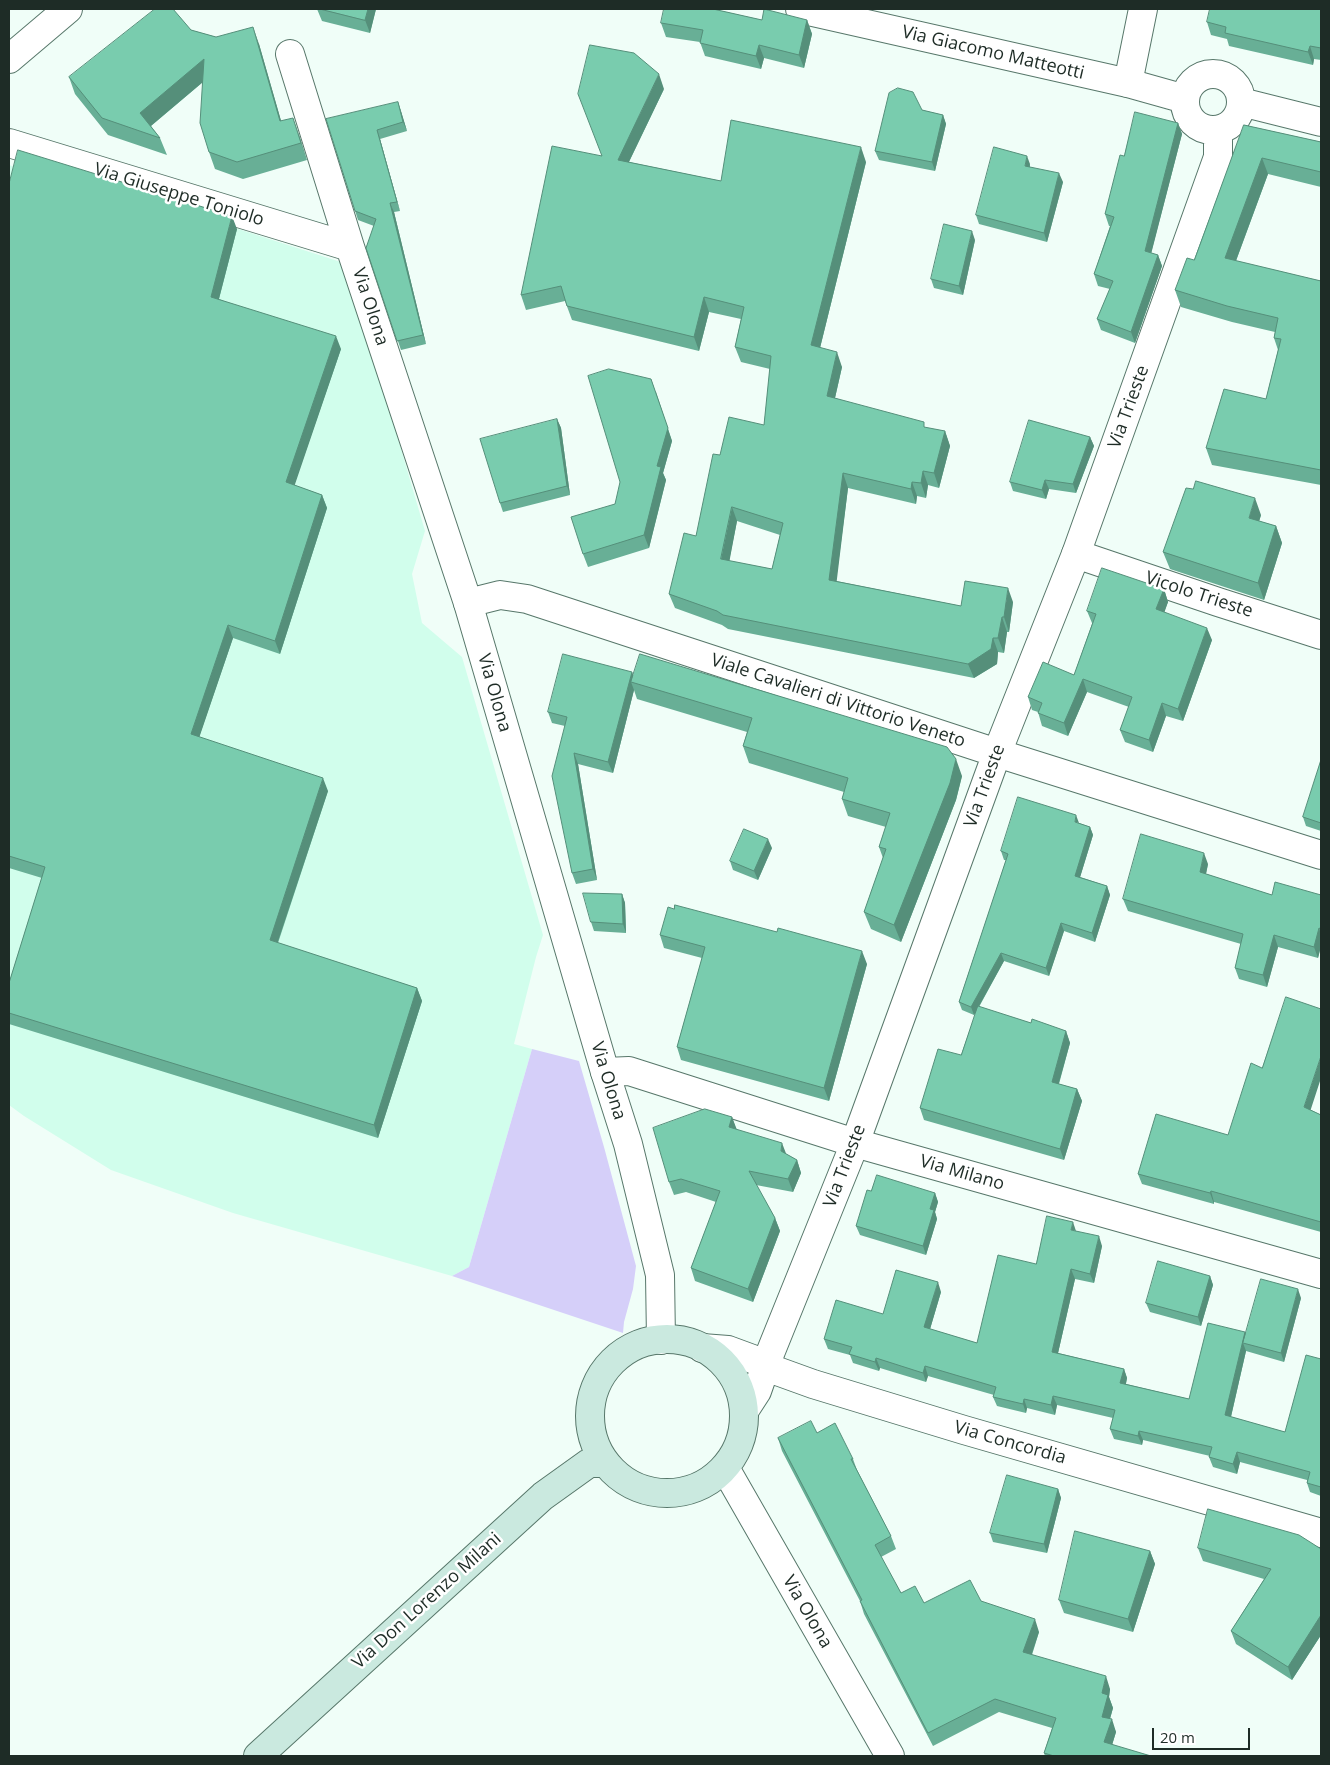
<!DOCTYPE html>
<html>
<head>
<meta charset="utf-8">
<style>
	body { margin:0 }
	#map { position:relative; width:1330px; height:1765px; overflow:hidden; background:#f0fef8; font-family:"Open Sans",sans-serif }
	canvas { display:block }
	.frame { position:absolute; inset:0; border:10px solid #1e2c26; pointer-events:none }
	.scale { position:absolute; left:1152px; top:1728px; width:98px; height:22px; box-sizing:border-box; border:2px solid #1e2c26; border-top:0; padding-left:6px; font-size:15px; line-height:18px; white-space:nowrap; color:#1e2c26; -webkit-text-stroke:4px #fff; paint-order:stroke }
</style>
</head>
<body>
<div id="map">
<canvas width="1330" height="1765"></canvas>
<div class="frame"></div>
<div class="scale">20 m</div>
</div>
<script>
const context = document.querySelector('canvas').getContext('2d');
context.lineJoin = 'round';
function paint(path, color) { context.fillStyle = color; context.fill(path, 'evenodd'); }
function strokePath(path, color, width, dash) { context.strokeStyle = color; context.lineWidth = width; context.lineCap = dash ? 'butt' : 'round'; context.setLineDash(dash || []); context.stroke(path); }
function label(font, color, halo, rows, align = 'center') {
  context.font = font + ' "Open Sans",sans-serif'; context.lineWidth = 5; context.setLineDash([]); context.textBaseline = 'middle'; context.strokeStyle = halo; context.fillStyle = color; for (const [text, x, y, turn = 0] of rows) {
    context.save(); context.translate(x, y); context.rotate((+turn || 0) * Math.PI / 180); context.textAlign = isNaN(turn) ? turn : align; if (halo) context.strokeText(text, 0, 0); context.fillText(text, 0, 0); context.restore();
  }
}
const built = new Path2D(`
	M24,160L347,264L425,531L412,574L422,623L462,657L543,935L536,957L514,1044L532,1049L469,1267L452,1276L233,1213L111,1170L24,1116L9,1105V165L21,169Z`);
const green = new Path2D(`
	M532,1049L579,1061L604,1147L636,1266L633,1289L624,1322L623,1333L452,1276L469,1267Z`);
const minor = new Path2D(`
	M290,54L350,247L468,603
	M9,59L68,9
	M1128,83L1143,9
	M9,143L350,247
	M1076,554L1218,602L1321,635
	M997,753L1321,855
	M605,1072L629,1071L855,1143L1321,1274
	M702,1348L728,1350L766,1364L777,1371L813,1384L964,1430L1321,1533
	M725,1468L890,1756`);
const tertiary = new Path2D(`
	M800,9L1128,83L1185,99
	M1185 102a28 28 0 1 1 56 0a28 28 0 1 1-56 0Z
	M1241,102L1321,122
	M661,1340L660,1275L628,1144L605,1072L468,603L500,595L527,599L997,753
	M744,1411L757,1391L771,1351L855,1143L997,753L1076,554L1218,157V140L1215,130`);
const secondary = new Path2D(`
	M590 1416a77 77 0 1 1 154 0a77 77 0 1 1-154 0Z
	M258,1756L543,1496L589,1463H605`);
const wall = new Path2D(`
	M317,9H376L370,33L322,21Z
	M1321,9V60L1314,59L1313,65L1229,46L1227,39L1211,35L1207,22Z
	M717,10L762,20H807L812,34L804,68L764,58L761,69L705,56L700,42L666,37L661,23Z
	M191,30L216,37L259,44L281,121L299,135L307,160L243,179L215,169L209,152L203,82L151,126L160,138L167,155L108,135L75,94L69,77Z
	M664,89L629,162L721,181L866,162L820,348L842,367L835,398L926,428L945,431L950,446L939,488L928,485L926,498L917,496L916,504L848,488L836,581L961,606L1013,602L1009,632H1007L1004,653L998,652L997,664L974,678L728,629L722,625L675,608L669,594L696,536L720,455L764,425L770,369L741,362L735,347L741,319L709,312L699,351L572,320L565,301L526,310L521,295L602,156ZM737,521L780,535L772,569L729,561Z
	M398,102L407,131L380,139L400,211L394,212L426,344L401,350L366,248L374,226L358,220L326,119Z
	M922,110L943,115L946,124L935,171L879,160L875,151Z
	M1178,123L1182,134L1151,253L1158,255L1162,266L1135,343L1101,330L1097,319L1110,289L1098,286L1094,274L1110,226H1109L1105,214L1124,156Z
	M1244,125L1321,142V187L1268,174L1236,261L1321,281V485L1212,465L1206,448L1266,399L1278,350L1274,338L1275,332L1232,322L1181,307L1175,290L1194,260Z
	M1030,164V167L1063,182L1047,242L979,224L976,215Z
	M9,184L237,229L219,299L341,349L294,485L322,495L327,508L280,654L233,638L199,737L328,791L278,943L417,988L422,1001L378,1138L9,1024V983L42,878L9,868Z
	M975,240L963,295L934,288L931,279Z
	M656,392L672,441L663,473L666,480L649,548L588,567L583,554L615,504Z
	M557,419L561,428L570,495L503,512L500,503Z
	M1090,437L1094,446L1076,493L1049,489L1046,499L1013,491L1010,482Z
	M1261,515L1259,521L1276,526L1282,543L1264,600L1170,569L1163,552Z
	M1164,589L1168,602L1164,612L1212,640L1183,721L1166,716L1153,752L1125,742L1120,730L1129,707L1087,692L1068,736L1042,726L1038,712L1032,710L1028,697L1074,675L1092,624V623L1087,611Z
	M632,672L633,675L962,776L956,800L901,942L871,929L864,912L883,858L879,847L886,827L848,816L842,799L844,792L749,763L743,746L747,732L637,699L634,690L613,773L578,764L597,880L576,884L572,873L565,726L552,723L548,712Z
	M1321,760V831L1306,826L1303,817Z
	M1079,823L1090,827L1093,835L1080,877L1107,886L1110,895L1095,942L1064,931L1049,976L1004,961L979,1007L1031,1023L1066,1031L1070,1043L1059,1084L1077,1089L1082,1101L1064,1160L924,1120L920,1108L961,1055L976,1013L974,1015L962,1010L959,1002L1006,860H1004L1001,851Z
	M772,848L758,880L733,870L730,861Z
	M1208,864L1206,874L1272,895H1321V946L1318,958L1278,947L1267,987L1239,979L1235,968L1241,944L1128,911L1123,899Z
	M622,894L625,903L626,933L594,931L591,922Z
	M777,932L867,964L829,1101L681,1060L677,1047L702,958L664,948L660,935Z
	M1311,1110L1321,1115V1232L1214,1202V1204L1142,1184L1138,1174L1228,1135Z
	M732,1117L736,1129L786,1154L797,1160L801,1173L793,1192L756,1185L775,1218L780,1231L753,1302L695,1281L691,1268L716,1202L686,1192L674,1195L669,1182Z
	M871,1191L935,1193L938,1202L935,1212L937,1219L926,1255L860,1235L856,1226Z
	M1076,1231L1102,1246L1094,1283L1075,1279L1058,1353L1124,1369L1127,1378L1126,1384L1189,1399L1245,1332L1246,1334L1301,1298L1284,1362L1246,1351L1231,1417L1285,1432L1321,1359V1496L1310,1492L1307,1483V1480L1240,1462L1237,1474L1213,1467L1209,1457L1210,1456L1143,1440L1142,1445L1114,1439L1110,1429L1113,1418L1057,1405L1055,1415L1027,1408L1026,1413L997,1406L993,1397L994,1395L928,1376L926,1382L880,1368L879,1371L853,1363L850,1355L828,1349L824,1339L883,1314L941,1292L930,1329L977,1343L1036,1264Z
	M1210,1276L1213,1285L1201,1326L1150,1312L1146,1303Z
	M817,1433L853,1459L857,1470L891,1536L896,1549L881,1557L901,1593L924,1603L981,1601L1039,1632L1032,1655L1110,1689L1109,1697L1113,1708L1110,1719L1116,1732L1112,1745L1151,1756H1045L1044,1753L1052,1728L999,1712L933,1746L864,1614L860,1601L782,1451L778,1438Z
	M1058,1489L1061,1498L1047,1553L993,1542L990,1533Z
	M1198,1548L1321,1549V1635L1292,1680L1236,1644L1231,1631L1264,1579L1203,1561Z
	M1150,1551L1155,1564L1133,1632L1064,1613L1059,1600Z`);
const shadedWall = new Path2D(`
	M368,9H376L370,33L365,20Z
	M807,20L812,34L804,68L799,55Z
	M253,27L259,44L286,138L280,121Z
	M759,45L764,58L761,69L756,56Z
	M1310,46L1314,59L1313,65L1308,52Z
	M204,59L210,76L146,130L140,113Z
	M659,74L664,89L623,174L618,160Z
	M398,102L401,111L407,131L403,122Z
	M943,115L946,124L935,171L932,162Z
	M293,118L299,135L307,160L301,143Z
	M1178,123L1182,134L1149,262L1145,251Z
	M377,130L380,139L400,211L397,202Z
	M861,147L866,162L817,360L811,345Z
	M1027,156L1030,164L1028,175L1025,166Z
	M1262,158L1268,174L1231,274L1225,258Z
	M1059,173L1063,182L1047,242L1044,233Z
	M390,203L394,212L426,344L423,335Z
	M232,216L237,229L216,310L211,297Z
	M972,231L975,240L963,295L959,286Z
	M1158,255L1162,266L1135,343L1131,332Z
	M704,297L709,312L699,351L694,337Z
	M336,336L341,349L291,496L286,482Z
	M837,352L842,367L832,411L827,396Z
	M651,379L672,441L663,473L666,480L649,548L644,535L657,466Z
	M557,419L561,428L570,495L567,486Z
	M945,431L950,446L939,488L934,473Z
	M1090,437L1094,446L1076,493L1073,484Z
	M923,471L928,485L926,498L921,483Z
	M843,473L848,488L835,595L829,580Z
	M1045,480L1049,489L1046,499L1042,490Z
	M912,482L917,496L916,504L911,489Z
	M322,495L327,508L280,654L275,641Z
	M1255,498L1261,515L1255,535L1249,518Z
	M732,507L737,521L727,574L721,559Z
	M1276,526L1282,543L1264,600L1258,583Z
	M1008,588L1013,602L1009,632L1004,617Z
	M1164,589L1168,602L1161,622L1156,609Z
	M1002,617L1007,632L1004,653L998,638Z
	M228,625L233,638L196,747L191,734Z
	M1207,628L1212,640L1183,721L1178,709Z
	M993,638L998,652L997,664L974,678L968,664Z
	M632,672L636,683L631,682L634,690L613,773L608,762Z
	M1083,679L1087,692L1068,736L1064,723Z
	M1162,703L1166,716L1153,752L1149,740Z
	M574,753L578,764L597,880L593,869Z
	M956,759L962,776L956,800L901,942L894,925Z
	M323,778L328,791L274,953L270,940Z
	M1076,815L1079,823L1075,822Z
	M1090,827L1093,835L1078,884L1075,876Z
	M768,839L772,848L758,880L754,871Z
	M1204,853L1208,864L1204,883L1200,872Z
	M1107,886L1110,895L1095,942L1092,933Z
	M622,894L625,903L626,933L623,924Z
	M1061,923L1064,931L1049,976L1046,968Z
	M1319,928L1321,934V946L1318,958L1314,947Z
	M1274,935L1278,947L1267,987L1263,975Z
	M862,951L867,964L829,1101L824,1088Z
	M1001,953L1004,961L974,1015L971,1007Z
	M417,988L422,1001L378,1138L374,1125Z
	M1066,1031L1070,1043L1056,1093L1052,1082Z
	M1321,1056V1078L1308,1118L1304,1107Z
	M1077,1089L1082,1101L1064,1160L1060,1149Z
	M732,1117L737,1130L729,1127Z
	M782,1143L787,1156L781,1151Z
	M797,1160L801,1173L793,1192L788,1179Z
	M1211,1191L1214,1202V1204L1210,1193Z
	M935,1193L938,1202L935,1212L937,1219L926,1255L923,1246L930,1209Z
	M775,1218L780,1231L753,1302L748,1289Z
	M1073,1222L1076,1231L1071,1230Z
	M1099,1236L1102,1246L1094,1283L1090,1274Z
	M1071,1269L1075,1279L1056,1362L1052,1352Z
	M1210,1276L1213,1285L1201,1326L1198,1317Z
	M938,1282L941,1292L928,1336L924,1327Z
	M1298,1289L1301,1298L1284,1362L1281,1353Z
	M1245,1332L1249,1342L1243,1343L1246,1351L1229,1425L1225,1415Z
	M876,1358L880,1368L879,1371L875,1362Z
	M925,1366L928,1376L926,1382L923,1373Z
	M1124,1369L1127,1378L1124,1392L1120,1383Z
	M1053,1396L1057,1405L1055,1415L1051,1405Z
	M1024,1399L1027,1408L1026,1413L1023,1404Z
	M1139,1431L1143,1440L1142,1445L1138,1436Z
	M1237,1452L1240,1462L1237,1474L1233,1464Z
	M1058,1489L1061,1498L1047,1553L1044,1544Z
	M1150,1551L1155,1564L1133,1632L1128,1619Z
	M1321,1615V1635L1292,1680L1288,1667Z
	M1035,1619L1039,1632L1028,1665L1023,1652Z
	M1106,1676L1110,1689L1109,1697L1113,1708L1107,1729L1102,1717V1693Z
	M1112,1719L1116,1732L1109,1755L1104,1742Z`);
const building = new Path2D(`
	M155,9H173L191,30L216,37L253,27L280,121L293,118L301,143L237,162L209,152L200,123L204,59L140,113L160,138L102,118L69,77Z
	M320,9H368L365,20Z
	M664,9H713L762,20L764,9L807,20L799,55L759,45L756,56L700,43L703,30L661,23Z
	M1210,9H1321V48L1310,46L1308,52L1225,33L1226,27L1207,22Z
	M590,45L634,53L659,74L618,160L721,181L731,120L861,147L811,345L837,352L827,396L924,422V427L945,431L934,473L923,471L921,483L912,482L911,489L843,473L829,580L961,606L965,581L1008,588L1004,617H1002L998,638H993L991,649L968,664L723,615L717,611L669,594L684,533L696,536L713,454L720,455L729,417L764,425L771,356L735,347L744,307L704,297L694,337L567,306L561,286L521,295L552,146L602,156L578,94ZM732,507L783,523L772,569L721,559Z
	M898,88L913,92L922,110L943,115L932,162L875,151L889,93Z
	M398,102L403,122L377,130L397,202L390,203L423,335L397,341L366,248L376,219L355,211L326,119Z
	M1135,112L1178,123L1145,251L1158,255L1131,332L1097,319L1113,281L1094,274L1114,217L1105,214L1120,155L1124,156Z
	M1244,125L1321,142V172L1262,158L1225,258L1321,281V470L1206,448L1224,389L1266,399L1281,339L1274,338L1278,318L1227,306L1175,290L1187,258L1194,260Z
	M994,147L1027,156L1025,166L1059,173L1044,233L976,215Z
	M18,150L232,216L211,297L336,336L286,482L322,495L275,641L228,625L191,734L323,778L270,940L417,988L374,1125L9,1013V983L45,867L9,856V184Z
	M944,224L972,231L959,286L931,279Z
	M609,369L651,379L668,428L657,466L661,467L644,535L583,554L571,517L615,504L620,482L588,376Z
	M557,419L567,486L500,503L480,439Z
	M1029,420L1090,437L1073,484L1045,480L1042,490L1010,482Z
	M1196,481L1255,498L1249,518L1276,526L1258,583L1163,552L1186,488L1193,489Z
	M1102,568L1164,589L1156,609L1207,628L1178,709L1162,703L1149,740L1120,730L1132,697L1083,679L1064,723L1038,713L1042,703L1028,697L1043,662L1074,675L1096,614L1087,611Z
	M563,654L632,672L608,762L574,753L593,869L572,873L552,776L567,717L548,712Z
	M640,654L947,747L956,759L950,783L894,925L864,912L886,849L879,847L890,813L842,799L848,778L743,746L752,718L631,682Z
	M1321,760V823L1303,817Z
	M1018,797L1076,815L1075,822L1090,827L1075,876L1107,886L1092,933L1061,923L1046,968L1001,953L971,1007L959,1002L1008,854L1001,851Z
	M744,829L768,839L754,871L730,861Z
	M1141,834L1204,853L1200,872L1272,895L1275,882L1321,895V929L1319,928L1314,947L1274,935L1263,975L1235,968L1243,934L1123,899Z
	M583,893L622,894L623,924L591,922Z
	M675,905L777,932L778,928L862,951L824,1088L677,1047L705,947L660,935L668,907L674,909Z
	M1286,997L1321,1009V1056L1304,1107L1321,1115V1222L1211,1191L1210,1193L1138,1174L1156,1114L1228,1135L1251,1063L1262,1068Z
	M978,1006L1031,1023L1032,1019L1066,1031L1052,1082L1077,1089L1060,1149L920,1108L938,1049L961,1055Z
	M705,1109L732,1117L729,1127L782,1143L781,1151L797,1160L788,1179L749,1171L775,1218L748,1289L691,1268L720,1191L681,1179L669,1182L653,1128Z
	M877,1175L935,1193L930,1209L934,1210L923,1246L856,1226L867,1190L871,1191Z
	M1047,1216L1073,1222L1071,1230L1099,1236L1090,1274L1071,1269L1052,1352L1124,1369L1120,1383L1189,1399L1208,1323L1245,1332L1225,1415L1285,1432L1306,1355L1321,1359V1487L1307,1483L1310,1472L1237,1452L1233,1464L1209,1457L1212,1447L1139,1431L1138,1436L1110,1429L1115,1410L1053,1396L1051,1405L1024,1399L1023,1404L993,1397L996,1387L925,1366L923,1373L876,1358L875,1362L849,1354L852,1347L824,1339L836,1300L883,1314L896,1270L938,1282L924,1327L977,1343L998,1255L1036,1264Z
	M1158,1261L1210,1276L1198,1317L1146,1303Z
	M1261,1279L1298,1289L1281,1353L1243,1343Z
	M811,1421L817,1433L835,1423L853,1459H851L891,1536L875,1545L901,1593L915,1586L924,1603L970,1580L981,1601L1035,1619L1023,1652L1106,1676L1102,1693L1108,1695L1102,1717L1112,1719L1104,1742L1151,1756H1054L1044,1753L1056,1718L995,1699L928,1733L860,1601L862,1600L778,1438Z
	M1007,1475L1058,1489L1044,1544L990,1533Z
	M1208,1509L1299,1535L1321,1549V1615L1288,1667L1231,1631L1271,1569L1198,1548Z
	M1075,1531L1150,1551L1128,1619L1059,1600Z`);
const streetNames = [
	["Via Giacomo Matteotti",993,53,13],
	["Via Giuseppe Toniolo",179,195,17],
	["Via Olona",370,307,72],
	["Via Trieste",1129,407,-70],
	["Vicolo Trieste",1199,595,18],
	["Via Olona",494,693,74],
	["Viale Cavalieri di Vittorio Veneto",838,701,18],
	["Via Trieste",985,786,-70],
	["Via Olona",608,1081,73],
	["Via Trieste",845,1166,-69],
	["Via Milano",962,1173,16],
	["Via Concordia",1010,1443,16],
	["Via Don Lorenzo Milani",427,1601,-42],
	["Via Olona",807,1612,60]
];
paint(built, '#d1feec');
paint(green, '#d5cff9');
strokePath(minor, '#57776a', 30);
strokePath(tertiary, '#57776a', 30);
strokePath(secondary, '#57776a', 30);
strokePath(minor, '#fff', 28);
strokePath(tertiary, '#fff', 28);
strokePath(secondary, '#cae9df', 28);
paint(wall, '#68af96');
paint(shadedWall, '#558f7a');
paint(building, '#79ccae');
strokePath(building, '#558f7a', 1);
label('18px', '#1e2c26', '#fff', streetNames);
</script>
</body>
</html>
